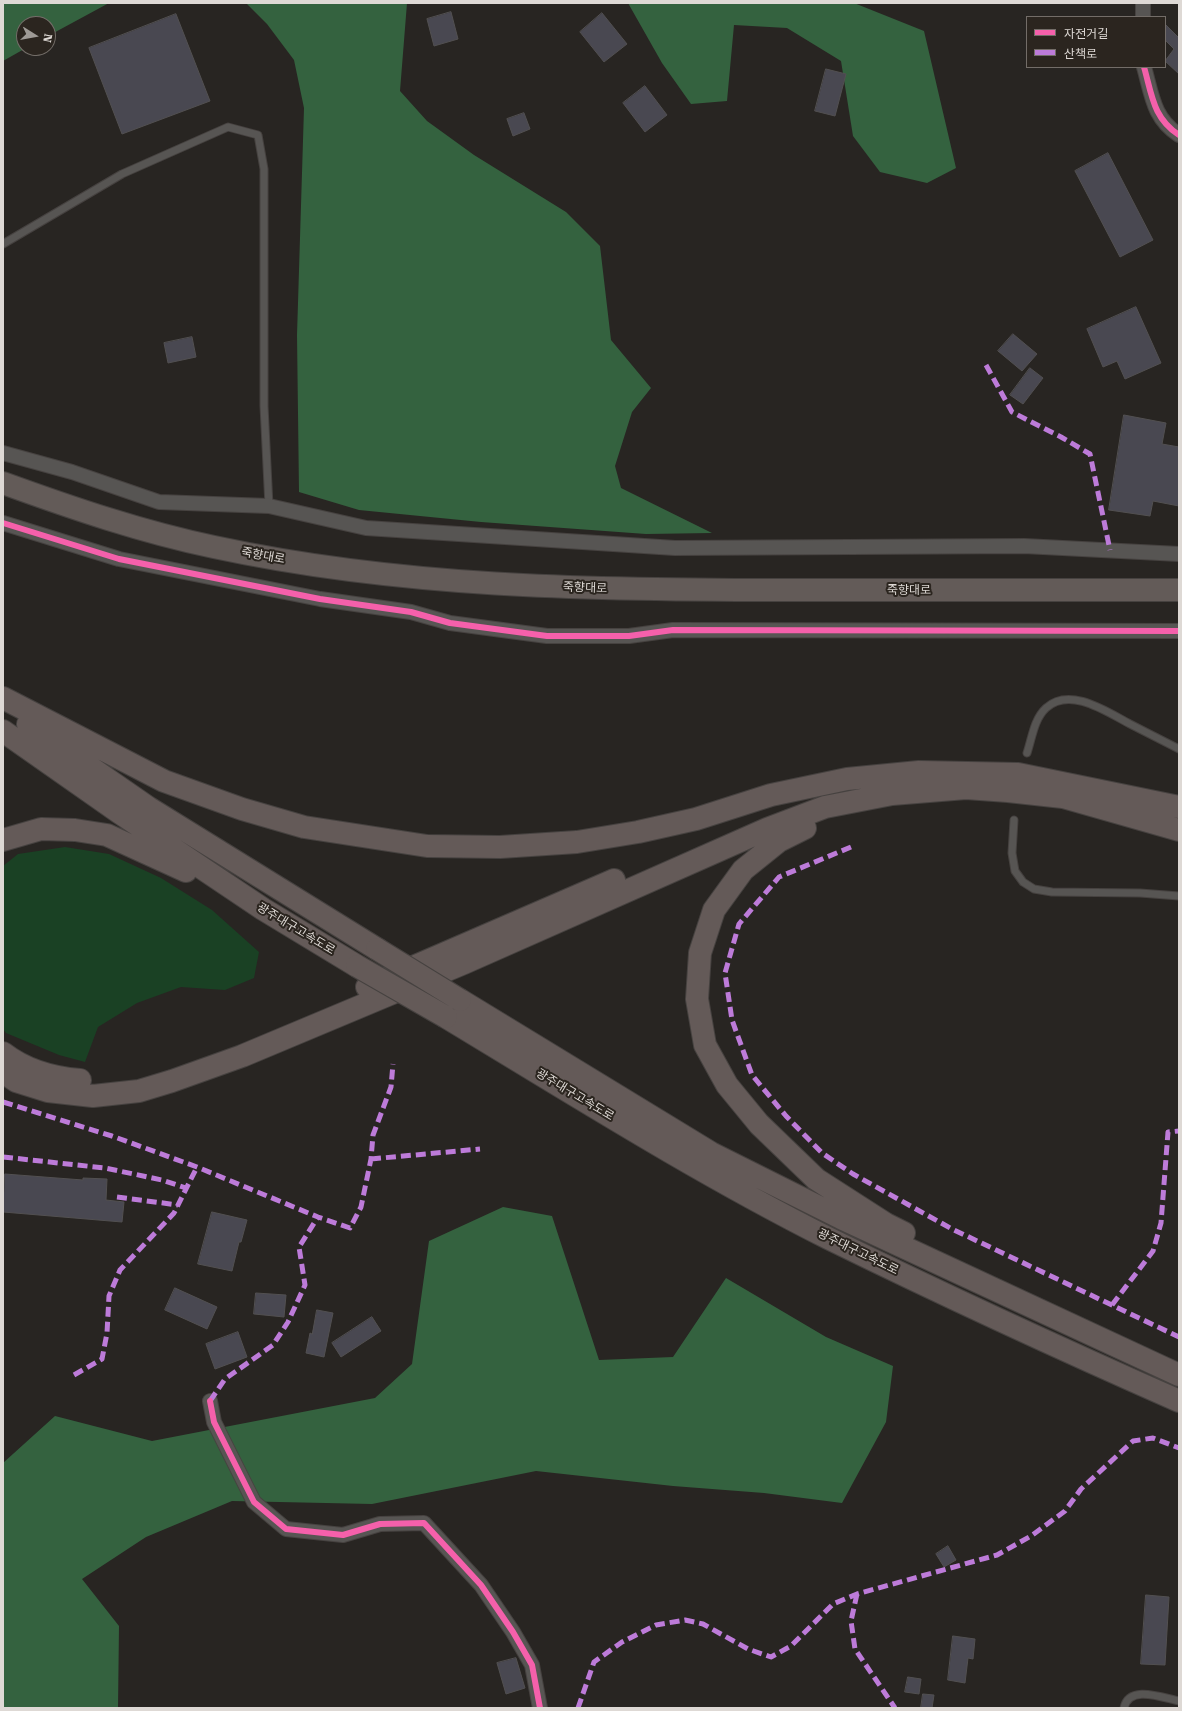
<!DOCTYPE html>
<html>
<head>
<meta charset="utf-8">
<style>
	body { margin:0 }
	#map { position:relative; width:1182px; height:1711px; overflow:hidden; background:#282522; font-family:"Roboto Serif","Noto Sans KR",serif }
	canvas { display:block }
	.frame { position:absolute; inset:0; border:4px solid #ded9d5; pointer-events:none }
	.legend { position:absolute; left:1026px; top:16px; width:140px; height:52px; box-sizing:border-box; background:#2b251f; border:1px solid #736d68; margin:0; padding:5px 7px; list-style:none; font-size:12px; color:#ded9d5 }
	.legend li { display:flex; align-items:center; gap:8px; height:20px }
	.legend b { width:20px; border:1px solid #736d68 }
	.north { position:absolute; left:16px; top:16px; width:40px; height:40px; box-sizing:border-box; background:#2b251f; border:1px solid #736d68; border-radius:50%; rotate:101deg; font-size:11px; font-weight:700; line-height:16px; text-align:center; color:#ded9d5 }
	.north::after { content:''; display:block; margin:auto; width:14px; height:18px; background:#9e9a96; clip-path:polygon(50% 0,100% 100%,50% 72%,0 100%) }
</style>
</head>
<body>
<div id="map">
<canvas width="1182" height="1711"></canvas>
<div class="frame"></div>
<ul class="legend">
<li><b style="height:5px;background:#f560ab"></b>자전거길</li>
<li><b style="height:5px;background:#bd7bd9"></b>산책로</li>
</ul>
<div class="north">N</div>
</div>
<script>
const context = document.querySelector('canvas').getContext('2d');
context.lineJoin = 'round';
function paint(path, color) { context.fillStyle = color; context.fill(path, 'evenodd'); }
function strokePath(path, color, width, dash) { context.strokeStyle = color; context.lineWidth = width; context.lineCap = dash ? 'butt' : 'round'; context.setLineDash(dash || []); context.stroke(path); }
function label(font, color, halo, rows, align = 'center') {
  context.font = font + ' "Roboto Serif","Noto Sans KR",serif'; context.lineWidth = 4; context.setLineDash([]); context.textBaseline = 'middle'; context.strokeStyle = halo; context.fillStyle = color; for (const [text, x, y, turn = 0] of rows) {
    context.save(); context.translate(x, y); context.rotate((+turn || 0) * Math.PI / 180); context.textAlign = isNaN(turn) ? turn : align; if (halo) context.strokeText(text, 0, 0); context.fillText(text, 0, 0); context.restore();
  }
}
const green = new Path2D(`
	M65,847L109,854L161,878L212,910L259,952L254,978L225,990L181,987L137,1003L98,1027L85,1062L59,1055L6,1033L3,1029V866L18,854Z`);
const forest = new Path2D(`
	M3,3H109L48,36V24H24V48H26L3,61Z
	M246,3H407L400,91L427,121L474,155L566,212L600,246L611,340L651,388L632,412L615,466L621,488L712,533L646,534L481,522L359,510L299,492L297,335L304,108L294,60L267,24Z
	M628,3H854L924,31L956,168L927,183L880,172L853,136L841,61L787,28L734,25L727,101L691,104L662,63Z
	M503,1207L552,1216L599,1360L673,1357L726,1278L826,1337L893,1366L886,1422L842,1503L764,1493L673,1486L536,1471L372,1504L232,1501L146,1537L82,1579L119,1626L118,1708H3V1463L55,1416L152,1441L375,1398L412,1364L429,1241Z`);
const building = new Path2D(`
	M451,12L458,39L434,46L427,19Z
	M602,13L627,44L604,62L580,32Z
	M176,14L210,101L122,134L89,48Z
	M1165,24L1179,38V74L1165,61L1174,49L1165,40Z
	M826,69L846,74L835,116L815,111Z
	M645,86L667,115L645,132L623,103Z
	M524,113L530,129L513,136L507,119Z
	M1108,153L1153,240L1120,257L1075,171Z
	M1136,307L1161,363L1125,379L1117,361L1103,367L1087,329Z
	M1013,334L1037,354L1022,371L998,351Z
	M192,337L196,357L168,363L164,343Z
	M1030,368L1043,378L1023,404L1010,395Z
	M1124,415L1166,423L1162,444L1179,447V506L1153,501L1150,516L1109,510Z
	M5,1174L83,1180V1178L107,1179L106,1200L124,1202L122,1222L3,1212Z
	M212,1212L247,1220L241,1242H239L232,1271L198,1264Z
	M175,1288L217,1307L207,1329L165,1310Z
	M256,1293L286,1295L284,1317L254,1314Z
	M317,1310L333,1313L324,1357L306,1353L310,1333L312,1334Z
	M372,1317L381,1331L341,1357L332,1343Z
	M238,1332L247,1357L215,1369L206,1344Z
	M948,1546L956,1560L944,1567L936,1554Z
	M1146,1595L1169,1597L1165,1665L1141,1664Z
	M953,1636L975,1639L973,1659L968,1658L965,1683L948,1680Z
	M516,1658L525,1688L506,1694L497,1663Z
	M908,1677L921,1679L919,1694L905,1692Z
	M923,1694L934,1695L932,1708H921Z`);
const service = new Path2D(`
	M3,244L122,174L228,127L258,135L264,169V406L269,506
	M1027,753C1032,738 1034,719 1046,708C1070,686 1107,712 1130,724C1146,732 1163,741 1179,749
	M1014,820L1012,853L1015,871L1023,882L1034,889L1052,892L1140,893L1179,896
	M1124,1708C1129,1684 1163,1698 1179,1701`);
const minor = new Path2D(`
	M1143,17V3
	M1144,67C1152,95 1153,118 1179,135
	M3,453L72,472L159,502L269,506L366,528L675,548L1024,546L1179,554
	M3,523L119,559L320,599L411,612L450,623L547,636H629L673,630L1179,631
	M210,1401L214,1422L254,1502L286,1529L343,1535L380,1524L424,1523L481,1585L513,1632L532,1665L540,1708`);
const primary = new Path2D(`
	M3,483C72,508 142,532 214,547C400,587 590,590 779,590C912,590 1046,590 1179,590`);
const motorway = new Path2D(`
	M3,698L164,781L242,809L304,827L427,846L500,847L577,842L638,832L696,819L771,795L847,779L919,772L1018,774L1179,807
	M28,724L149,808L377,949
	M3,731L120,813L263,909L357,966
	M805,828L779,841L743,870L714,910L700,953L697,999L705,1045L727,1085L759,1124L816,1179L886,1224L904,1233
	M3,840L41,829L75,830L107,835L186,871
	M367,987L614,880
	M460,1000L711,1153L841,1218L1179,1375
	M446,1017C572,1093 697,1172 828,1238C944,1295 1061,1349 1179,1401
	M3,1053C25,1070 53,1078 80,1080
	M3,1072L16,1081L48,1091L93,1096L139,1091L172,1081L242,1056L464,963L767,829L825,807L892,794L966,788L1008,791L1063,797L1179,830`);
const motorwayBridge = new Path2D(`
	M377,949L460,1000
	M357,966L446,1017`);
const quiet = new Path2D(`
	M986,365L1012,412L1061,437L1090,454L1110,550
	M851,847L779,877L739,924L725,973L732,1020L752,1075L786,1116L822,1153L853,1174L952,1229L1179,1337
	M3,1102L112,1136L197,1167L318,1217L350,1228L361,1207L371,1159L373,1135L391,1087L393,1064
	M3,1157L105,1168L162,1180L186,1188
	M371,1159L480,1149
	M117,1197L178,1205
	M1112,1305L1153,1251L1161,1223L1168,1132L1179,1131
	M74,1375L102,1359L107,1333L109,1296L120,1270L174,1213L197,1167
	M210,1401L225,1379L273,1345L288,1322L305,1285L299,1247L318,1217
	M857,1594L851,1621L855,1649L895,1708
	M578,1708L594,1662L622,1642L656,1625L685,1620L703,1624L748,1649L771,1657L791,1646L833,1604L857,1594L997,1555L1031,1536L1065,1511L1081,1489L1133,1441L1153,1438L1179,1448`);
const cycleway = new Path2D(`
	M1144,67C1152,95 1153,118 1179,135
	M3,523L119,559L320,599L411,612L450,623L547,636H629L673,630L1179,631
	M210,1401L214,1422L254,1502L286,1529L343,1535L380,1524L424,1523L481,1585L513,1632L532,1665L540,1708`);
const streetNames = [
	["죽향대로",263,556,10],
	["죽향대로",585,588,2],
	["죽향대로",909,590],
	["광주대구고속도로",296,929,31],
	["광주대구고속도로",575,1095,31],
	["광주대구고속도로",858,1252,26]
];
paint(green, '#1a4124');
paint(forest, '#34623f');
paint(building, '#494851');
strokePath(building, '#525051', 1);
strokePath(service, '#464240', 9);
strokePath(minor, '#464240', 16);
strokePath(primary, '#464240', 24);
strokePath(motorway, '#464240', 24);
strokePath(service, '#575553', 7);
strokePath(minor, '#575553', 14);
strokePath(primary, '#635b58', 22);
strokePath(motorway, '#645a58', 22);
strokePath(motorwayBridge, '#464240', 24, []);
strokePath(motorwayBridge, '#645a58', 22);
strokePath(quiet, '#bd7bd9', 5, [10, 5]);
strokePath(cycleway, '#f560ab', 6);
label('12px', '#ded9d5', '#2b251f', streetNames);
</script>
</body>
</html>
